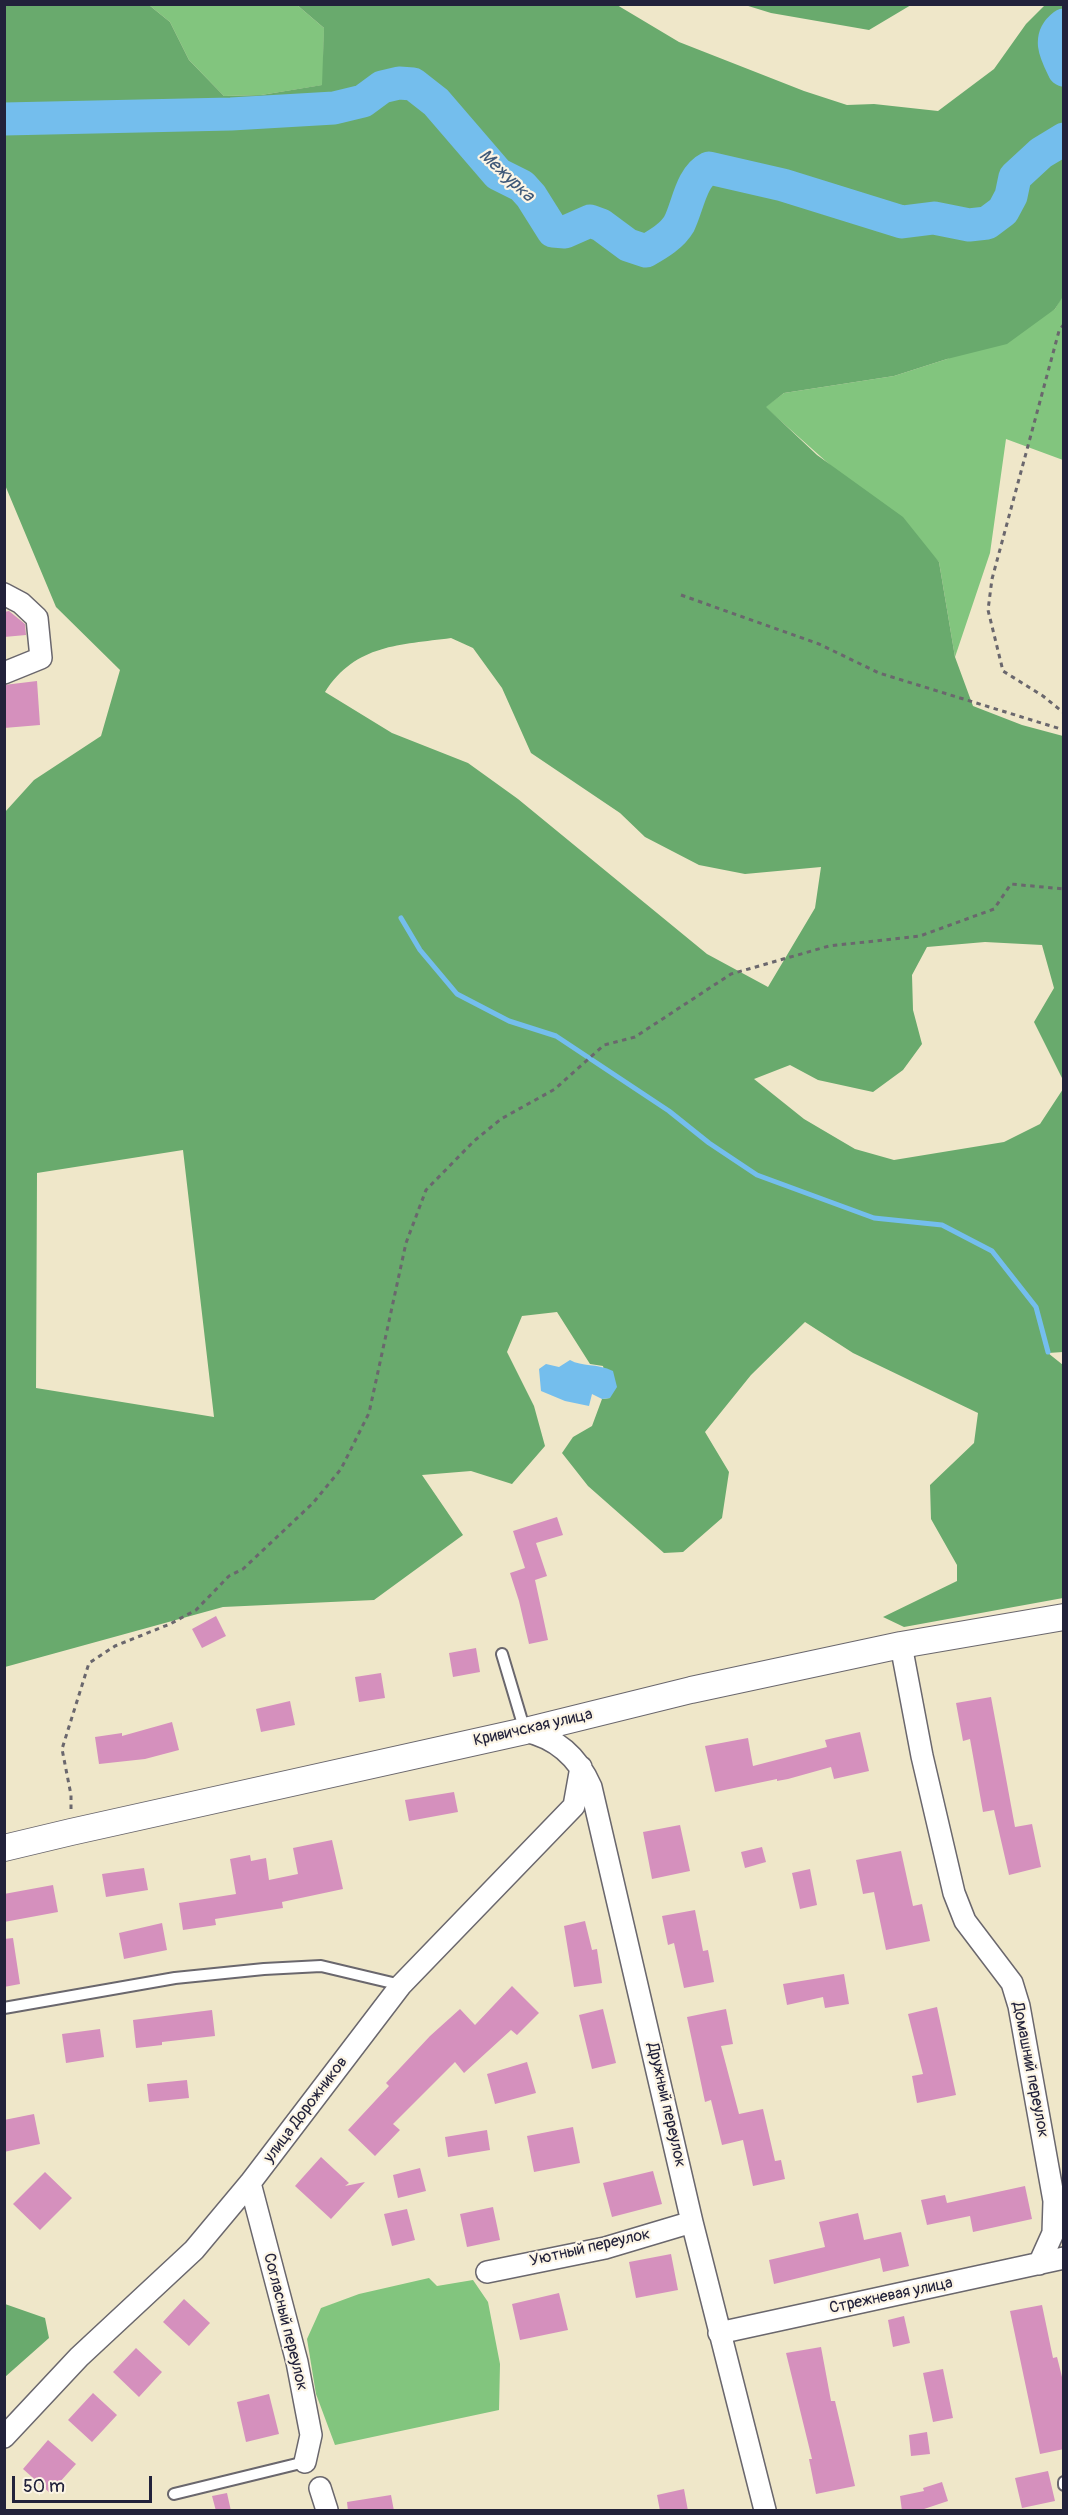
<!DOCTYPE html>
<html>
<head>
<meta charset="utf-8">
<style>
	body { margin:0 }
	#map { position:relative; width:1068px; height:2515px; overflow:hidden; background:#efe7c9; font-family:Pangolin,sans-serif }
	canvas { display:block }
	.frame { position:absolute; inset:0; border:6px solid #22223b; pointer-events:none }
	.scale { position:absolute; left:12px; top:2476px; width:140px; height:27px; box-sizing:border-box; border:3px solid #22223b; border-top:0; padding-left:8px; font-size:18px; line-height:21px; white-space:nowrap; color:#22223b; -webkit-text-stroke:4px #fcf5e5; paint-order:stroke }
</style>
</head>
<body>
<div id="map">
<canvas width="1068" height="2515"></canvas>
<div class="frame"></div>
<div class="scale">50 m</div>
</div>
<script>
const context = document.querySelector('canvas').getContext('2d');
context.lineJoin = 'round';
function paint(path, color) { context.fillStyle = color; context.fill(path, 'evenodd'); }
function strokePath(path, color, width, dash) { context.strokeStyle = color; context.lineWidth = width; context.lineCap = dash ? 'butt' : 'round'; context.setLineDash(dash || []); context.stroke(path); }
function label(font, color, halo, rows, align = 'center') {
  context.font = font + ' Pangolin,sans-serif'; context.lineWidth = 4.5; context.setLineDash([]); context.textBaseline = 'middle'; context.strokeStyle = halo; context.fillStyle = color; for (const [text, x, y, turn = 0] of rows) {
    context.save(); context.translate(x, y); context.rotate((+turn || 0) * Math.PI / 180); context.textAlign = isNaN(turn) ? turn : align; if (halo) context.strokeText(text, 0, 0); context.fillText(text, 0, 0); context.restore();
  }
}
const green = new Path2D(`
	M149,5H297L324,28L323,85L261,95L224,96L189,60L170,22Z
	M1063,295V460L1006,439L990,553L955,657L939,562L765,407L784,393L894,376L947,359L1055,309Z
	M429,2278L437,2286L473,2280L488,2302L500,2364L499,2410L335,2445L316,2394L307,2339L321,2308L359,2294Z`);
const forest = new Path2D(`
	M5,5H149L170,22L189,60L224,96L261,95L322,85L324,28L297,5H617L679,42L804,91L847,105L874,104L938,111L994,69L1026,24L1045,5H1063L1064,295L1055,309L1007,344L947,359L894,376L784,393L766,407L817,455L903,517L939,562L955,657L973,706L1022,725L1063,736V1080L1034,1022L1054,988L1042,945L985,942L927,947L912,975L913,1010L922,1044L903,1070L873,1092L818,1080L790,1065L754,1079L804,1119L855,1149L894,1160L1004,1142L1040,1124L1063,1089V1352L1048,1353L1063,1365V1598L904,1627L883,1617L957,1581V1565L931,1519L930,1485L974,1443L978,1413L853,1353L805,1322L751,1375L705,1432L729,1472L722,1518L683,1552L664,1553L588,1486L562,1453L573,1437L592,1426L602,1399L610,1398L603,1366L590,1364L557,1312L522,1316L507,1352L534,1406L545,1446L512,1484L471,1471L422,1475L463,1535L374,1600L223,1607L5,1667V812L34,780L101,736L120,670L56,607L5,485ZM451,638L473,648L502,688L531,753L620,813L645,837L699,865L745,874L821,867L815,908L768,987L707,954L518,799L468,763L392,733L325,692C356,644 400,645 451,638ZM183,1150L214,1417L36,1388L37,1173Z
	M745,5L911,4V5L869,30L771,13Z
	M5,2304L45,2318L49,2338L5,2377Z`);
const water = new Path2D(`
	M570,1360C582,1367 597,1363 613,1371L617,1387L610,1398L602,1399L592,1394L589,1406L565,1401L541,1391L539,1369L546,1364L559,1367Z`);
const stream = new Path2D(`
	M401,918L420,950L457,994L509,1021L556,1036L669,1111L709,1143L757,1175L874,1218L942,1225L992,1251L1036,1307L1048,1352`);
const river = new Path2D(`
	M1064,25C1047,38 1056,54 1064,70
	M4,119L231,114L334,108L363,101L382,87L399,83L413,84L436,102L498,174L522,186L531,196L553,231L565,232L590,221L601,225L628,245L646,251C658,244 672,236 679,224C688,206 691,177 709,168L783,185L902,222L934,218L969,225L987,223L1003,211L1011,196L1015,177L1041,153L1064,139`);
const building = new Path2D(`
	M9,611L25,624L26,635L4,637V612Z
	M37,681L40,725L4,728V685Z
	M557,1517L563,1535L536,1543L547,1576L535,1580L548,1640L529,1644L519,1601L510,1573L525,1568L513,1531Z
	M216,1616L226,1636L202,1648L192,1629Z
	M476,1648L480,1672L453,1677L449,1653Z
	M381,1673L385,1698L359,1702L355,1677Z
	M991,1697L1015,1827L1032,1824L1041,1867L1009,1875L994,1810L983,1812L970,1739L963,1741L956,1703Z
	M290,1701L295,1725L261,1732L256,1709Z
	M172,1722L179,1750L145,1759L99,1764L95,1737L122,1733V1736Z
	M860,1732L869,1771L834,1779L831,1767L788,1779L777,1781V1779L715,1792L705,1746L748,1738L753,1766L827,1747L825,1740Z
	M454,1792L458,1812L409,1821L405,1800Z
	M680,1825L690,1871L652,1879L643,1832Z
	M332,1840L343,1889L282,1902L283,1908L215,1919L216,1925L183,1930L179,1903L236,1894L230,1859L250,1855L251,1861L266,1858L269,1880L298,1874L293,1848Z
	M762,1847L766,1862L745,1868L741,1852Z
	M901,1851L913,1906L922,1904L930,1941L886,1950L874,1892L863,1894L856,1860Z
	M144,1868L148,1890L106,1897L102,1874Z
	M810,1869L817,1905L800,1909L792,1873Z
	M53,1885L58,1912L4,1922V1894Z
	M695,1910L703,1951L708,1950L714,1982L684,1988L674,1943L668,1945L662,1916Z
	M585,1921L592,1950L597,1949L602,1983L574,1987L564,1926Z
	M162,1923L167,1950L124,1959L119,1933Z
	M13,1938L20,1984L4,1987V1939Z
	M844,1974L849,2004L825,2008L823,1997L787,2005L783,1984Z
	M512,1986L539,2013L517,2035L511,2030L464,2073L455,2062L393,2124L400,2130L375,2156L348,2130L389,2086L386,2083L430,2036L460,2009L475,2025Z
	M937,2007L956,2095L917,2103L912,2076L923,2074L908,2014Z
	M603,2009L616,2063L592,2069L579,2015Z
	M726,2009L733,2044L721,2046L739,2114L763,2109L775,2161L781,2160L785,2179L753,2186L743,2140L722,2145L711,2100L705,2102L687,2017Z
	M212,2010L215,2036L162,2042V2045L136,2048L133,2020Z
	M100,2029L104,2057L66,2063L62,2034Z
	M527,2062L536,2093L495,2104L487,2074Z
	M187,2080L189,2098L149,2102L147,2084Z
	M34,2114L40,2144L4,2152V2120Z
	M573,2127L580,2163L534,2172L527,2136Z
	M487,2130L490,2150L448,2157L445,2137Z
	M321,2157L349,2183L345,2186L365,2182L331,2219L295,2186Z
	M420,2168L426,2191L398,2198L393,2175Z
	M653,2171L662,2204L612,2217L603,2183Z
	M45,2172L72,2198L40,2230L13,2204Z
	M1025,2186L1032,2219L973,2232L970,2216L927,2225L921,2200L945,2195L947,2203Z
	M493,2207L500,2240L467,2247L460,2214Z
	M407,2209L415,2240L392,2246L384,2214Z
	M858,2213L864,2240L901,2232L909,2266L883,2272L880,2258L774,2284L769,2260L825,2247L819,2222Z
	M671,2254L678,2290L636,2298L629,2262Z
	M559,2293L568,2330L520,2340L512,2304Z
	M184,2299L210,2323L189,2346L163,2322Z
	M1042,2305L1053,2358L1057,2357L1064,2385V2449L1040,2454L1010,2311Z
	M904,2316L910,2343L893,2347L888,2320Z
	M821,2347L831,2401H835L855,2486L816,2494L809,2459H812L786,2353Z
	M136,2348L162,2372L139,2397L113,2372Z
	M943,2369L953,2418L933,2422L923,2373Z
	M93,2393L117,2415L92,2442L68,2420Z
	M269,2394L279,2434L246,2442L237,2402Z
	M927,2432L930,2454L911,2456L909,2435Z
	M48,2440L76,2464L50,2493L23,2469Z
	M1048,2471L1055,2501L1022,2508L1015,2478Z
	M942,2482L948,2501L924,2509L902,2511L900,2496L924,2491L923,2488Z
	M684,2489L688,2511H660L657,2495Z
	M227,2493L231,2511H216L212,2496Z
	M391,2495L394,2511H348L347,2502Z`);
const path = new Path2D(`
	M1064,324L1059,331L992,579L988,610L1003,671L1043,696L1064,713
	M681,595L819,644L879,673L1064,730
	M71,1809V1795L62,1749L89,1663L115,1646L170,1624L196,1610L229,1576L243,1569L313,1503L341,1469L369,1413L406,1243L426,1190L474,1141L501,1119L555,1089L604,1045L635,1037L731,974L829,946L920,936L994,909L1011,884L1064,889`);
const service = new Path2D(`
	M502,1654L525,1731
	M4,2008L175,1978L264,1969L321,1966L401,1985
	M1064,2482V2485
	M174,2494L305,2462`);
const minor = new Path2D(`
	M4,594L21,603L37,618L41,658L4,673
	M901,1645L922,1756L954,1893L965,1921L1012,1983L1019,2006L1054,2201L1053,2233L1039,2264
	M525,1731C557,1738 578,1757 591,1787L692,2222L765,2510
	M250,2183L297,2362L311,2435L305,2462
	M487,2272L605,2248L692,2222
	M719,2333L1064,2258
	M4,2437L79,2357L194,2250L250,2183L401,1985L574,1806L581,1767
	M320,2488L327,2510`);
const tertiary = new Path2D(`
	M4,1848L71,1832L525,1731L691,1690L901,1645L1064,1617`);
const streetNames = [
	["Кривичская улица",533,1728,-13],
	["Домашний переулок",1030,2070,79],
	["Дружный переулок",666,2105,77],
	["улица Дорожников",306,2110,-53],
	["Уютный переулок",590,2248,-13],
	["Стрежневая улица",891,2296,-12],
	["Согласный переулок",285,2322,76]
];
const waterNames = [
	["Межурка",506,176,43]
];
paint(green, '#82c57e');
paint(forest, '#69aa6d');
paint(water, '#74beed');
strokePath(stream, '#74beed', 5);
strokePath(river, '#74beed', 33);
paint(building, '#d590bd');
strokePath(service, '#6a676d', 14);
strokePath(minor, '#6a676d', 24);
strokePath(tertiary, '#6a676d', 28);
strokePath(path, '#6a676d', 3, [4.5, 4.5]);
strokePath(service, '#fff', 10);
strokePath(minor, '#fff', 21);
strokePath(tertiary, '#fff', 26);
label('16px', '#22223b', '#fcf5e5', streetNames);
label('italic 18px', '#3f5979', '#fcf5e5', waterNames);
</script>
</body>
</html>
